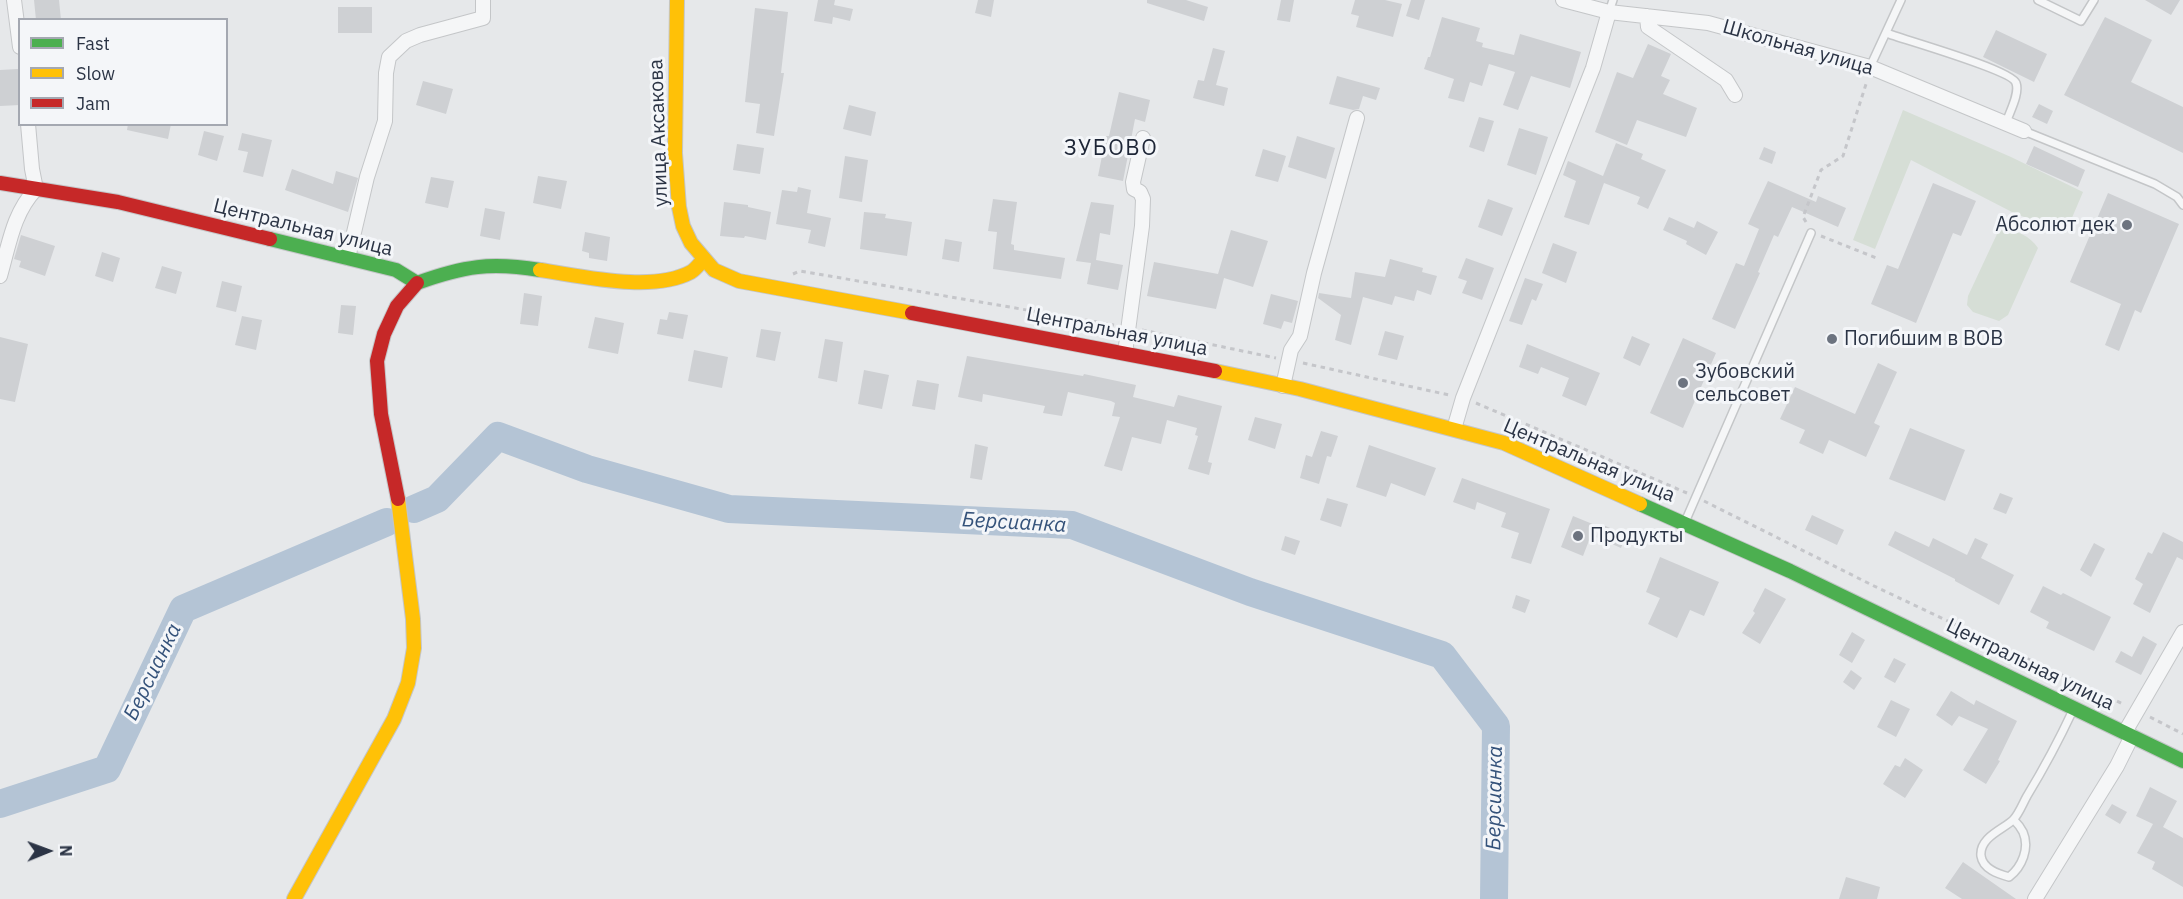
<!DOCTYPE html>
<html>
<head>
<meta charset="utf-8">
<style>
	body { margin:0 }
	#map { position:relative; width:2183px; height:899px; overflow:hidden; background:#e6e8ea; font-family:"IBM Plex Sans",sans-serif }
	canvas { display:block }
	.legend { position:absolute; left:18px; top:18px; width:210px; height:108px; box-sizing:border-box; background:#f4f6f9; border:2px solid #a4a8b1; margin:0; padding:8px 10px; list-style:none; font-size:18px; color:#2b3445 }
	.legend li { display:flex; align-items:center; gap:12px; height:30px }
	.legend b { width:30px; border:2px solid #a4a8b1 }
	.north { position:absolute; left:18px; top:821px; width:60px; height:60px; -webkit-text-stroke:4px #f4f6f9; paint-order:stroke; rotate:89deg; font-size:16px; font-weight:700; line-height:24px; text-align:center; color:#2b3445 }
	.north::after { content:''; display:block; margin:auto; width:21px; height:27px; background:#2b3445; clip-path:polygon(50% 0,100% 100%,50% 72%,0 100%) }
</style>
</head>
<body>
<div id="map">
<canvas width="2183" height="899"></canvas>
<ul class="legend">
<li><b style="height:8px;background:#4caf50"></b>Fast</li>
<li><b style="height:8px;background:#ffc107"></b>Slow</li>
<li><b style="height:8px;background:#c62828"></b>Jam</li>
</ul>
<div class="north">N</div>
</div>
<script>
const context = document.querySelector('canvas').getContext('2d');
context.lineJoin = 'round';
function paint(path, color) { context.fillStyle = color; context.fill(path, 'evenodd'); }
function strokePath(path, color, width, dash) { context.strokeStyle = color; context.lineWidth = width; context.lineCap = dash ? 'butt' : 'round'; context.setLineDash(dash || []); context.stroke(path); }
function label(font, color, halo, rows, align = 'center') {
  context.font = font + ' "IBM Plex Sans",sans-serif'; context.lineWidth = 6; context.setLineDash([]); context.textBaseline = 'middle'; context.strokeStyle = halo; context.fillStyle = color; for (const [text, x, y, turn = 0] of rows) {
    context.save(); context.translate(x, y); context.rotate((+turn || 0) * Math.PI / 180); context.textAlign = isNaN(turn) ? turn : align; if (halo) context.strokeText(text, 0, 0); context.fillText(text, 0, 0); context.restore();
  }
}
const green = new Path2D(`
	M1903,110L2011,157L2083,192L2065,234L2012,212L1911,160L1875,249L1853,240Z
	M2002,230C2017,230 2030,236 2038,248L2008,315L1999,321L1973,312L1967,305L1968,296L1997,234Z`);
const river = new Path2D(`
	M414,509L437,499L498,436L587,469L729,509L1072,525L1250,592L1442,655L1496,726L1494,899
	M0,804L107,769L183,609L387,522`);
const building = new Path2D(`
	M34,0H59L61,20H36Z
	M818,0H835L834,5L853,9L850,21L833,17L832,24L814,21Z
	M978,0H994L991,17L975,13Z
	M1147,0H1186L1208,7L1204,21L1147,3Z
	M1281,0H1294L1290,22L1277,20Z
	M1355,0H1385L1402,4L1393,37L1356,27L1359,16L1351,14Z
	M1411,0H1425L1419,20L1406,16Z
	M2145,0H2180L2171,15Z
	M338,7H372V33H338Z
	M755,8L788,12L781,73H784L774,136L756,133L760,104L745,102Z
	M1442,17L1480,28L1476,41L1483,43L1482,47L1514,55L1520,34L1581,52L1570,88L1531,76L1518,110L1503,105L1515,72L1489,64L1482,86L1470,82L1464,102L1448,98L1454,79L1424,69L1428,57H1430Z
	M2105,17L2152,40L2131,82L2183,107V153L2064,95Z
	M1996,30L2047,54L2034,82L1983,57Z
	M1648,44L1671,54L1661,76L1670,80L1663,94L1697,108L1686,137L1637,120L1627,145L1595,132L1617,72L1633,78Z
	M1213,48L1225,51L1216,85L1228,88L1224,106L1193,98L1198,80L1204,81Z
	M18,69L20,105L0,106V70Z
	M1337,76L1380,88L1376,100L1363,96L1359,109L1353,110L1329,104Z
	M423,81L453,89L446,114L416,105Z
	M1119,92L1150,100L1145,122L1135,119L1123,181L1098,176L1106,136H1109Z
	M2039,104L2053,111L2047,124L2032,117Z
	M849,105L876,112L871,136L843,129Z
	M1479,117L1494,121L1484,152L1469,147Z
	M128,124H171L168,139L127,130Z
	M1519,128L1548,137L1536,175L1507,165Z
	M204,131L224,136L217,161L198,155Z
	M242,133L272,140L263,177L243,172L248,152L238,150Z
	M1297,136L1335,148L1326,179L1288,167Z
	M1616,143L1643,154L1641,159L1666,170L1648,209L1637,204L1640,197L1604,183L1589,225L1564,217L1576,181L1563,175L1568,161L1603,176Z
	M737,144L764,148L760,174L733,170Z
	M2034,146L2085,170L2078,187L2026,164Z
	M1764,147L1776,152L1772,164L1759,159Z
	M1263,149L1286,156L1278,182L1255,176Z
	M845,156L868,160L862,202L839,198Z
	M292,169L333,184L336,171L358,178L348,212L285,190Z
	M538,176L567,181L561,209L533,203Z
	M431,177L454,181L448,208L425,203Z
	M1768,181L1816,202L1818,196L1846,208L1838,227L1792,207L1778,237L1774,235L1758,272L1760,273L1735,329L1712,319L1736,263L1744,266L1759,229L1748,224Z
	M1933,183L1976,201L1961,236L1953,233L1916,323L1871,304L1887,265L1898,269Z
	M798,187L811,190L807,213L831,218L825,247L808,243L811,230L776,224L782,190L797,192Z
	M2108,193L2179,224L2141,313L2135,310L2119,351L2105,345L2121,304L2070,282Z
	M993,199L1017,202L1011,244L1014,245V250L1065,258L1061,279L993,269L997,232L988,231Z
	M1488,199L1513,208L1502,236L1478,227Z
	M724,202L748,205V207L771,212L766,240L745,236L744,238L720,236Z
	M1091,202L1114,205L1110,235L1100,233L1096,260L1123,265L1118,290L1087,284L1091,263L1076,261Z
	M485,208L505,212L500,240L480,236Z
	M864,212L886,214L885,218L912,222L907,256L860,249Z
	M1669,217L1694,228L1697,221L1718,232L1706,255L1686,244L1687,241L1663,230Z
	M1231,230L1268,241L1253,287L1224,278L1216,309L1147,296L1154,262L1218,274Z
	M585,232L610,237L607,261L589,258V253L582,251Z
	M21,235L55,246L45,276L19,267L21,261L14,259Z
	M945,239L962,242L959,262L942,259Z
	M1553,243L1577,252L1566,283L1542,273Z
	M102,252L120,258L113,282L95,276Z
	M1466,258L1494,268L1482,300L1462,293L1467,281L1458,278Z
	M1390,259L1423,268L1422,272L1437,276L1431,295L1417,290L1414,301L1395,296L1392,305L1363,297L1351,345L1335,340L1341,315L1318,298L1319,293L1351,298L1355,272L1385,277Z
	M162,266L182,272L176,294L155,288Z
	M1525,278L1543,284L1536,301L1532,299L1522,325L1509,321Z
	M222,281L242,286L236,312L216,307Z
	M524,293L542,296L538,326L520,324Z
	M1271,294L1298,301L1292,323L1284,321L1281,329L1263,324Z
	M341,305L356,306L353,335L338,333Z
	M669,312L688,315L683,339L657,334L660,319L667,320Z
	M242,316L262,320L256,350L235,345Z
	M595,317L624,323L618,354L588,348Z
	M761,329L781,332L775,361L756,357Z
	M1385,331L1404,336L1397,360L1378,355Z
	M1632,336L1650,344L1640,366L1623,358Z
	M0,337L28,344L15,402L0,399Z
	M1683,338L1716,353L1683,428L1650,413Z
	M825,339L843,342L837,382L818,378Z
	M1527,344L1600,373L1586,406L1562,396L1569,378L1541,367L1538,374L1519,367Z
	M694,350L728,357L722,388L688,381Z
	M967,356L1083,376L1084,374L1136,385L1133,397L1174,407L1178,395L1222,406L1208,462L1212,463L1209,475L1188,469L1198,436L1195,435L1197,428L1167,420L1161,444L1132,437L1122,471L1104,466L1120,417L1112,416L1115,403L1111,401L1068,392L1062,416L1043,413L1045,406L983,394L982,402L958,397Z
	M1878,363L1897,372L1874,423L1880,426L1866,457L1829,440L1823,454L1799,443L1805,430L1780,419L1795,387L1855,414Z
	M864,370L889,375L882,409L858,404Z
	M917,380L939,384L935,410L912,406Z
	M1255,417L1282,424L1275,449L1248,440Z
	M1910,428L1965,450L1945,501L1889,479Z
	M1321,431L1338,436L1331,457L1327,456L1319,484L1300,478L1306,455L1312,457Z
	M975,444L988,447L982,480L970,478Z
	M1369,445L1436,468L1425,496L1391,483L1386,497L1356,487Z
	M1462,478L1550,509L1531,564L1511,558L1519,533L1501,527L1506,513L1477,502L1475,510L1453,502Z
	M2000,493L2013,498L2006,514L1993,509Z
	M1327,498L1348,504L1341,527L1320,520Z
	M1812,515L1844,530L1837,545L1805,530Z
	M1573,516L1595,525L1583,556L1561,547Z
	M1601,524L1626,535L1621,548L1596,537Z
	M1895,531L1929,547L1933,538L1967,555L1975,538L1988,544L1981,558L2014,575L1999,605L1955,581V579L1888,545Z
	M2163,532L2183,542V560L2177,557L2150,613L2133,604L2143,584L2135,579L2148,552L2152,554Z
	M1285,536L1300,541L1295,555L1281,550Z
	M2094,543L2105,549L2091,577L2080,570Z
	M1660,557L1719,582L1704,616L1690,610L1677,638L1648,624L1660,598L1646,592Z
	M2043,586L2061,595L2063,593L2111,617L2094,651L2046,628L2049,622L2030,612Z
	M1765,588L1786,599L1760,644L1742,633L1755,613L1753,611Z
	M1516,595L1530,600L1525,613L1512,608Z
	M1852,632L1865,640L1852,663L1839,655Z
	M2143,636L2157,644L2141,675L2115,662L2121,651L2132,657Z
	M1894,658L1906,664L1895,683L1884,677Z
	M1851,670L1862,678L1854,690L1843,682Z
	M1951,691L1974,705L1976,700L2017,721L1998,760L2000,761L1986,784L1963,770L1988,729L1959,716L1952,726L1936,715Z
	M1891,700L1910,709L1896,737L1877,727Z
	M1905,758L1923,770L1905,798L1883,784L1895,765L1900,767Z
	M2150,787L2177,801L2163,827L2183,838V887L2152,869L2155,862L2137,853L2153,824L2136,816Z
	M2112,804L2127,812L2120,824L2105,815Z
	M1963,862L2016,899H1962L1945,888Z
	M1846,877L1880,887L1877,899H1839Z`);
const path = new Path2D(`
	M1806,222L1803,217L1821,170L1843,156L1867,81
	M1821,236L1879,259
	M793,274L800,271L1114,325
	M1142,330L1276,358
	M1303,363L1449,395
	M1476,403L1687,493
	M1704,501L1874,586L2125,705
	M2150,717L2183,734`);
const lane = new Path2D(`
	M2038,0L2081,21L2094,0
	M1609,12L1613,0
	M1886,33C1905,40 2012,70 2016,83C2020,94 2009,113 2006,123
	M1870,67L1901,0
	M2024,131L2155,184L2177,197L2183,205
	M1685,522L1811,233
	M2014,820C2017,823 2021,828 2023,832C2030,848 2022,867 2009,877C1998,874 1983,869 1981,856C1979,837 2004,829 2013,820C2019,814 2023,803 2027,796C2044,768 2059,740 2073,710`);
const street = new Path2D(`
	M14,0L20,47
	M1563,0L1609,12L1708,23L1870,67L2024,131
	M1647,16L1648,27L1726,80L1735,95
	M348,258L367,177L385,121L386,73L389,57L406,41L420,35L483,18V0
	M0,276C9,245 13,213 36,189L32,169L28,124
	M1125,353L1142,226L1143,199L1140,192L1134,189L1133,182L1143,138
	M1283,386L1291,350L1300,336L1314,273L1357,118
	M1454,429L1463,398L1593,68L1609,12
	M2125,732L2183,632
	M2035,899L2117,766L2132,736`);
const fast = new Path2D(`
	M270,239L396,270L417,283C464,266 490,262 540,270
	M1640,504L1790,571L2183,761`);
const slow = new Path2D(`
	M677,0L675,153L679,207L683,226L691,243L714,270L739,281L912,313
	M540,270C582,276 652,293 691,272C696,269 700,263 704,259
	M1215,371L1300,389L1504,443L1640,504
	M294,899L394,719L408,683L414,648L413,619L398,499`);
const jam = new Path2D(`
	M0,183L118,202L270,239
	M912,313L1215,371
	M398,499L381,414L377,361L384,334L397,306L417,283`);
const markers = [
	[2127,225,6,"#6c737f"],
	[1832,339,6,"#6c737f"],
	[1683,383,6,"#6c737f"],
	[1578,536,6,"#6c737f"]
];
const streetNames = [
	["Школьная улица",1798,48,16],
	["улица Аксакова",659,133,-92],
	["Центральная улица",303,228,14],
	["Центральная улица",1117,332,11],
	["Центральная улица",1589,461,23],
	["Центральная улица",2030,665,26]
];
const poiNames = [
	["Абсолют дек",2115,225,"right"],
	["Погибшим в ВОВ",1844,339],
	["Зубовский",1695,372],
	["сельсовет",1695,395],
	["Продукты",1590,536]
];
const waterNames = [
	["Берсианка",1014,523,3],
	["Берсианка",153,672,-64],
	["Берсианка",1495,798,-89]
];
const quarterNames = [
	["ЗУБОВО",1111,149]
];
paint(green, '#d6ded6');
strokePath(river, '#b4c4d5', 28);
paint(building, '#ced0d3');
strokePath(lane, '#c4c6c8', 10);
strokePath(street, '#c4c6c8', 16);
strokePath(fast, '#c4c6c8', 16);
strokePath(slow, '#c4c6c8', 16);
strokePath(jam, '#c4c6c8', 16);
strokePath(path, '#c5c6ca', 3, [4.5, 4.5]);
strokePath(lane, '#f5f6f7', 7);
strokePath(street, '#f5f6f7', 14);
strokePath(fast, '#4caf50', 14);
strokePath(slow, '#ffc107', 14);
strokePath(jam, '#c62828', 14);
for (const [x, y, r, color] of markers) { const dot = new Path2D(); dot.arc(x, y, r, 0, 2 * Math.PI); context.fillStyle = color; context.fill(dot); strokePath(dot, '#f4f6f9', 2); }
label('20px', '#2b3445', '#f4f6f9', streetNames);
label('20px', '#2b3445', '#f4f6f9', poiNames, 'left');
label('italic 21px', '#34527a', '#f4f6f9', waterNames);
context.letterSpacing = '1.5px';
label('22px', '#1d2536', '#f4f6f9', quarterNames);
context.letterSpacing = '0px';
</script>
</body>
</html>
